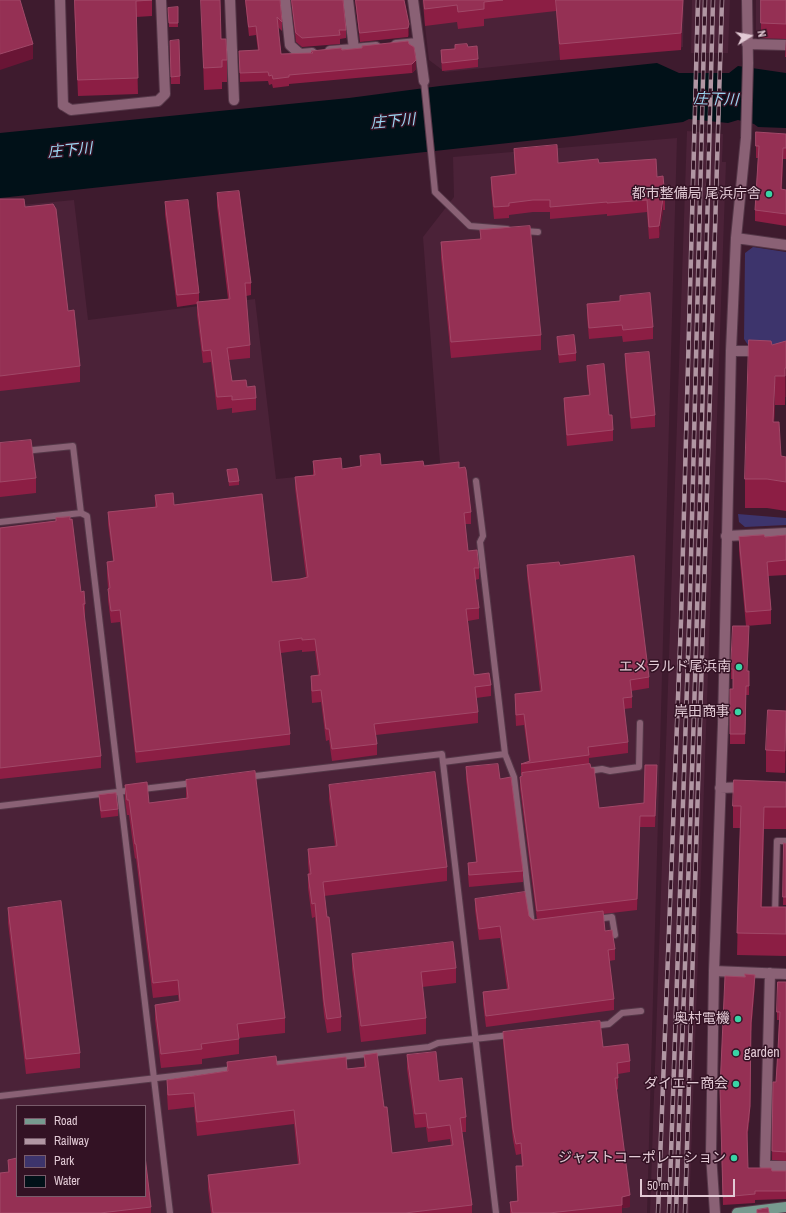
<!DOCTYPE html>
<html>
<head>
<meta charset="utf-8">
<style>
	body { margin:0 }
	#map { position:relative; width:786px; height:1213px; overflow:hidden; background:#3e1b2e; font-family:"Archivo Narrow",sans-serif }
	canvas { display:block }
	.legend { position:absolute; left:16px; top:1105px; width:130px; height:92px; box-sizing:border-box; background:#331224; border:1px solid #795c6b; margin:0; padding:5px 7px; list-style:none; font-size:12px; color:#e2cad5 }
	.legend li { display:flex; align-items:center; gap:8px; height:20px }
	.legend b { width:20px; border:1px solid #795c6b }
	.north { position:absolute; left:730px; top:16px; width:40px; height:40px; -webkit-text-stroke:3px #331224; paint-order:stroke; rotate:79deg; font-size:11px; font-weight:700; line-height:16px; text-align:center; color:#e2cad5 }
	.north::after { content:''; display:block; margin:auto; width:14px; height:18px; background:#e2cad5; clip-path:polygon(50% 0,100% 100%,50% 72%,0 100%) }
	.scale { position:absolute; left:640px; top:1179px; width:95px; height:18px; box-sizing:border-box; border:2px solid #e2cad5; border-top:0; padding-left:5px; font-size:12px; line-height:14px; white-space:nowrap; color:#e2cad5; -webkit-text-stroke:3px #331224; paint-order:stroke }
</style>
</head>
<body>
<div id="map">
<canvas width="786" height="1213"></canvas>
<ul class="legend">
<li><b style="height:5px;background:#779a8f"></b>Road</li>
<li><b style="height:5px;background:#b196a3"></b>Railway</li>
<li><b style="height:11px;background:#3d346c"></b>Park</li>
<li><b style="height:11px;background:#011118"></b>Water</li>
</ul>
<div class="north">N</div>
<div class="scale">50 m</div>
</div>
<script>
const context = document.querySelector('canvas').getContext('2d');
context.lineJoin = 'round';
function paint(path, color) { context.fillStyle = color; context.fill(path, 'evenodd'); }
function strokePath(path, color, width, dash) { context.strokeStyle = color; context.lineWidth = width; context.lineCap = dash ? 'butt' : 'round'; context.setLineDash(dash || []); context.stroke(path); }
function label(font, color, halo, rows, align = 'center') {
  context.font = font + ' "Archivo Narrow","Noto Sans JP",sans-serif'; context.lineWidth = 3; context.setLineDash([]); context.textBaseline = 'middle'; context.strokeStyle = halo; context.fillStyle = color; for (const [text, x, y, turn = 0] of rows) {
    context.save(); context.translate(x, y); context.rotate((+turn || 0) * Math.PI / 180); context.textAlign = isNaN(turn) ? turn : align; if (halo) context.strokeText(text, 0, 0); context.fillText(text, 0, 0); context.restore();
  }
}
const built = new Path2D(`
	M422,0H684L683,47L445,72L429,60Z
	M692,0H730L728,53H691Z
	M756,0H786V41H761L756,35Z
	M687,131L723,134L722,162H726L689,1213H650Z
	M677,138L647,1213H0V207L74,200L88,320L255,299L276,479L440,463L423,237L454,197L453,157ZM17,1106H145V1196H17Z`);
const green = new Path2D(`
	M753,247L786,252V344L748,345L744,339L745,253Z
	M738,514L786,518V525L745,527L739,522Z`);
const water = new Path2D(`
	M657,63L679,73H729L738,66L786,73V128L758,127L754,124L738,120L728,123L689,119L683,122L573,136L0,198V133L349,98L440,86Z`);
const lane = new Path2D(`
	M424,81L435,192L470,226L507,229
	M524,231L538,232
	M81,513L87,516L170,1213
	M0,522L81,513L73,446L24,451
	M505,754L514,777L532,925
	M443,762L505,754L480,542L483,536L476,481
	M588,771L602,769L610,771L639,767L640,723
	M247,777L442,754L496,1213
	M0,806L193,783
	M786,841H777L775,914L786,915
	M596,919L612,917L615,935
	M593,1026L609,1024L622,1013L641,1011
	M270,1065L429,1047L438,1043L510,1035
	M0,1096L235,1069`);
const street = new Path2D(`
	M230,0L234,100
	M285,0L290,45L300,54L312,53
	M348,0L354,49
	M413,0L424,81
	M747,44L786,45
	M396,45L417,43
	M330,51L376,47
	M63,105L71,110L158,101L165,94L161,0
	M736,238L786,245
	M731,351H786
	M726,536L786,533
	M720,788L746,787
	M714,971L786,974
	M770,973L765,1166H786
	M715,1213L711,1154L714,971L723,724L731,351L736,238L746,138L748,63L747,0`);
const secondary = new Path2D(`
	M60,0L63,105`);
const primary = new Path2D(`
	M737,1213L786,1207`);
const rail = new Path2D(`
	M658,1213L681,621L698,0
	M669,1213L690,598L705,0
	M676,1213C683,1000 693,786 698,573C702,382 707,191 713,0
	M685,1213L722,0`);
const wall = new Path2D(`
	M74,0H152V16L136,17L138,94L78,96Z
	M201,0H220L221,39L227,60V82H222V89L204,90Z
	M245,0H280L282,22V31L278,27L281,54L311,53V51L342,50L409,44L416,69L412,73L289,84V86L273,88L272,84L269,85L268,81L240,82L239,51H258L256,35L249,36Z
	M291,0H343L346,30V38L340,39V44L302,47L296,42Z
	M355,0H404L409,33L408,37L360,42Z
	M423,0H683L681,50L560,60L556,11L484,19V26L458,29L457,22L425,26Z
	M761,0H786V57H785L786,39L761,38Z
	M178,7V27H169L168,8Z
	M170,41L180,76V84H171Z
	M468,47L478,59V67L442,71L441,58V50Z
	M786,134V159H783L782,189L786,190V226L755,221V210L758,158H756V146Z
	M514,149L558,163H599L657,177L665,198V210H663L659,238L649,239L647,212L607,216V214L550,219V212H533L509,215V218L494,219L491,189V177L515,174L514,161Z
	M217,193L251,283V295L246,296L250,345V358L229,360L232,381L247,387L256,398V410L232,413V408L217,410L211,362L203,363L197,315V304L177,307L165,214V202L199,293V302L228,299L217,206Z
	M0,199L25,207L68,311L80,366V382L0,391Z
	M480,230L541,335V350L451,358L441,258V242L480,239Z
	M620,296L653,327V339L623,342L622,336L589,339L587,316V304L620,301Z
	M557,337L576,353V361L559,363L557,344Z
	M786,341L785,405H775L774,422L781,456L786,457V511L767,508H745V479Z
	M625,354L655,415V427L631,429L625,366Z
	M587,366L609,415L613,430V441L567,446L564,409V398L589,395L587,377Z
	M0,443L36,478V493L0,497Z
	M360,456L381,465L424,466L459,468L471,512V524H465L468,551L479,568V579L475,580L479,608V619L468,621L474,675L491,685V696L476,698L478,712V723L376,735L377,744V755L332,761L329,740L326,741L321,702L312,703L311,688V676L318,675L315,651L302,652V650L281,653L290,734V745L136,763L120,622L111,623L108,600V588L107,574V562L113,561L108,524V512L155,507V495L174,505L272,582L300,579L306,577L295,488V477L313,475V461L342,469L360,467Z
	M227,470L239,481V485L229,486Z
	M56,518L85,604V616H84L101,756V768L0,779V528L56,522Z
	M786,535V575L768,576L771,610V624L746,626L739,551V537H765Z
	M527,565H560L649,677V688L631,691L632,697V708L624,709L628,742V753L589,758V764L591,768L599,808L644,803L657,776L655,827H640L637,910L603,914L605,931L615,949V960L609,961L614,999V1010L486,1027L483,1004V992L507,989L500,938L479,940L475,910V899L529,916L533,920H537L520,788V777L522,776V775H521V764L529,762L524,725L516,726L515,705V694L540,691L527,576Z
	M749,636L747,671H749V695H746L745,744H730V689H733V679H731V669Z
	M786,698L785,773L766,772V750L786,711Z
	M466,767L500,779L523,871V882L469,887L468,875V863L476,862L466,779Z
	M186,780L285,1018V1033L239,1038V1054L202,1059V1064L161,1068L155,1020V1005L179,1002L178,995L153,998L136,858L135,859L129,815H127L125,800V785L149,803L186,799Z
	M786,782V829H764L762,907H786V956L737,955L740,828H733V806Z
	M329,785L447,867V881L324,896L341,1017V1031L327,1033L324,1015L315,917L312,918L308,888V874H309L308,863V849L335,846L329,799Z
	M99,795L118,809V816L101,818L99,803Z
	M784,843L786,844V905H783Z
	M8,908L80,1053V1068L26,1074L8,923Z
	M352,954L456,968V983L422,987L426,1018V1034L361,1042L352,969Z
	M786,982V1161L772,1160L773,1082H776L778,1049L779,1020H777V1012Z
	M755,984L751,1032L750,1115L747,1140L748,1168L772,1171H786V1199L755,1200V1203L723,1205L720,1098Z
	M503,1032L603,1047L630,1061V1072L618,1074V1089L617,1090L630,1207L622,1208V1213H510V1202L517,1201L516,1166H522L521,1154L516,1155L513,1140L503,1043Z
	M364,1055L384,1107L392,1153L451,1146L450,1139L428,1142L426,1127L415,1128L407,1069V1055L439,1081L466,1117V1132H462L472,1205V1213H211L208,1189V1175L298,1164L294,1124L197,1136L194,1107L168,1110L167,1094V1080L227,1071V1062L277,1065L347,1069L364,1067Z
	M8,1160L151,1207V1213H0L8,1172Z`);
const shadedWall = new Path2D(`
	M683,0L681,50V33Z
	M409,24V33L408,37V28Z
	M33,44V59L0,70V54Z
	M416,60V69L412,73V64Z
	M783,148V159L781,201V189Z
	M663,198V210L659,238V226Z
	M785,368H786V397H785Z
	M775,376V405L773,451V422Z
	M786,739V761L785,773V751Z
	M657,765V776L655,827V816Z
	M764,807V829L761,928V907Z
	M640,816V827L637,910V899Z
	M755,975V984L751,1032L750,1115L747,1141L751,1023Z
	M630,1195V1207L622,1208V1197Z`);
const building = new Path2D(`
	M0,0H20L33,44L0,54Z
	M75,0H152L136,1L138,78L78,80Z
	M201,0H220L221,39H226L227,60H222V67L204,68Z
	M246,0H280L282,22L277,17L281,54L313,53L311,51L341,48L342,50L362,48V46L408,41L409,44L414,47L416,60L412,64L289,75V77L273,79L272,75L269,76L268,72L240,73L239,51L259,50L256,26L249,27Z
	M292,0H343L346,30H339L340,35L302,38L296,33Z
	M356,0H404L409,24L408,28L360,33Z
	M424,0H503L484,2V9L458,12L457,5L425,9Z
	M556,0H683L681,33L560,44Z
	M761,0H786V24L761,23Z
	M178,7V23H169L168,8Z
	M179,40L180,76L171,77L170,41Z
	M467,44L468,47L477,46L478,59L442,63L441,50L455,49V45Z
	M756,132L786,134V148H783L781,189L786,190V214L755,210L759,146H756Z
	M557,145L558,163L598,159L599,163L656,159L657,177L663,176L665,198H663L659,226L649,227L647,200L607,203V202L550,207V200H533L509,203V206L494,207L491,177L516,174L514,149Z
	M239,191L251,283H245L250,345L227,348L232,381L246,380L247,387L255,386L256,398L232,400V396L217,397L211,350L203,351L197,302L230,299L217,193Z
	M0,199H24L25,207L53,204L56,209L68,311L74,310L80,366L0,376Z
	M188,200L199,293L177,295L165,202Z
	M530,226L541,335L451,342L441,242L481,239L480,230Z
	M650,293L653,327L623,330L622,325L589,328L587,304L620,301V296Z
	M574,335L576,353L559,355L557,337Z
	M749,340L771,341L772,345L786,341V368H785V376H775L773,422H779L781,456L786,457V482L767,479H745Z
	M649,352L655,415L631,418L625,354Z
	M604,364L609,415H612L613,430L567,435L564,398L590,395L587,366Z
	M31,440L36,478L0,482V443Z
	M380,454L381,465L423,461L424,466L459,462V468L465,467L466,470L471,512L464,513L468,551L477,550L479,568H474L479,608L466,609L474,675L489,673L491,685L475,687L478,712L374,724L377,744L332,749L329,729H326L321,690L312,691L311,676L320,675L315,639L302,640V638L279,641L290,734L136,752L120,610L111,611L108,589L110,588L107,562L114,561L108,512L157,507L155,495L173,493L174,505L262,494L272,582L300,579L308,577L295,477L315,475L313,461L341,458L342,469L361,466L360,456Z
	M237,469L239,481L229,482L227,470Z
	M70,517V520L72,519L81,592L84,591L85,604H83L101,756L0,768V528L56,521V518Z
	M764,535L765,537L786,535V560L767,562L771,610L746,612L739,537Z
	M634,556L649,677L630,680L632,697L623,698L628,742L588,747L589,755L521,764L530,761L524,714L516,715L515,694L542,691L527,565L559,562L560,565Z
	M733,626H749L747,671H749V686H746L745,734H730V689H733V669H731Z
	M768,710L786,711L785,751L766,750Z
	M498,764L500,779L511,777L523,871L469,875L468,863L477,862L466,767Z
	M590,764L591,768H594L599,808L644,803L645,765H657L655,816H640L637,899L537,911L520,777L522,776V773Z
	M255,771L285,1018L237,1024L239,1039L201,1044L202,1049L161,1054L155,1005L180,1001L178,980L153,983L136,844H135L129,800H127L125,785L147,782L149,803L188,798L186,780Z
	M435,772L447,867L323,882L327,917H329L341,1017L327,1019L324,1001L315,903L312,904L308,874H311L308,849L337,846L329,785Z
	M734,780L786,782V807H764L761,907H786V934L737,933L741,806H733Z
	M116,793L118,809L101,811L99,795Z
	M784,843L786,844V897H783Z
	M525,892L529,916L533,920L603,911L605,931L612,930L615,949L608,950L614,999L486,1016L483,992L509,989L500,926L479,929L475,899Z
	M61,901L80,1053L26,1059L8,908Z
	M453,942L456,968L421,972L426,1018L361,1026L352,954Z
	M745,974L755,975L751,1023L750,1106L747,1132L748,1168H771L772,1171H786V1191H755V1194L723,1197L720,1089L725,976L745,977Z
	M778,982H786V1152L772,1151L773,1082H776L778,1049L780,1012H777Z
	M600,1021L603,1047L628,1044L630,1061L617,1063L618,1078H615L630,1195L622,1197V1205L549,1213H512L510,1202L518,1201L516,1166H523L521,1143L516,1144L513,1129L503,1032Z
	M436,1052L439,1081L462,1078L466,1117L460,1118L472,1205L405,1213H213L208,1175L300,1164L294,1110L197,1122L194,1093L168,1095L167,1080L228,1071L227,1062L276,1056L277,1065L346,1057L347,1069L366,1067L364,1055L377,1053L384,1107H387L392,1153L453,1145L450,1125L428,1128L426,1113L415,1114L407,1055Z
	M145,1156L151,1207L100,1213H0V1173L9,1172L8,1160L17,1158V1196H145Z
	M768,1208L769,1213H757V1210Z`);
const markers = [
	[769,194,4,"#39d4a5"],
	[739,667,4,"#39d4a5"],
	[738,712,4,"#39d4a5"],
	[738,1019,4,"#39d4a5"],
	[736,1053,4,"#39d4a5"],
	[736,1084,4,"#39d4a5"],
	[734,1158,4,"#39d4a5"]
];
const poiNames = [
	["都市整備局 尾浜庁舎",761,194],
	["エメラルド尾浜南",731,667],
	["岸田商事",730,712],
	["奥村電機",730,1019],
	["garden",744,1053,"left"],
	["ダイエー商会",728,1084],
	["ジャストコーポレーション",726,1158]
];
const waterNames = [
	["庄下川",716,100,2],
	["庄下川",393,122,-5],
	["庄下川",70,151,-5]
];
paint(built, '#4b2238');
paint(green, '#3d346c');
paint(water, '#011118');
strokePath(lane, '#553748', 8);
strokePath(street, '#553748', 12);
strokePath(secondary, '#553748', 12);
strokePath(primary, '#553748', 12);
strokePath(lane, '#8a6175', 6);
strokePath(street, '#8a6175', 10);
strokePath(secondary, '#8a6175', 10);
strokePath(primary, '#779a8f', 10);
strokePath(rail, '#b196a3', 4.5);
strokePath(rail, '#331224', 3, [9]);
paint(wall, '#8c1e44');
paint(shadedWall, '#691535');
paint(building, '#953054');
strokePath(building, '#a14868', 1);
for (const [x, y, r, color] of markers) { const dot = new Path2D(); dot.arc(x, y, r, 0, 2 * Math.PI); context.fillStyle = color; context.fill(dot); strokePath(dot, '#331224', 1.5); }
label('14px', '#e2cad5', '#331224', poiNames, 'right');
label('italic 15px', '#9cd8f3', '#331224', waterNames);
</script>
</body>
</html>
